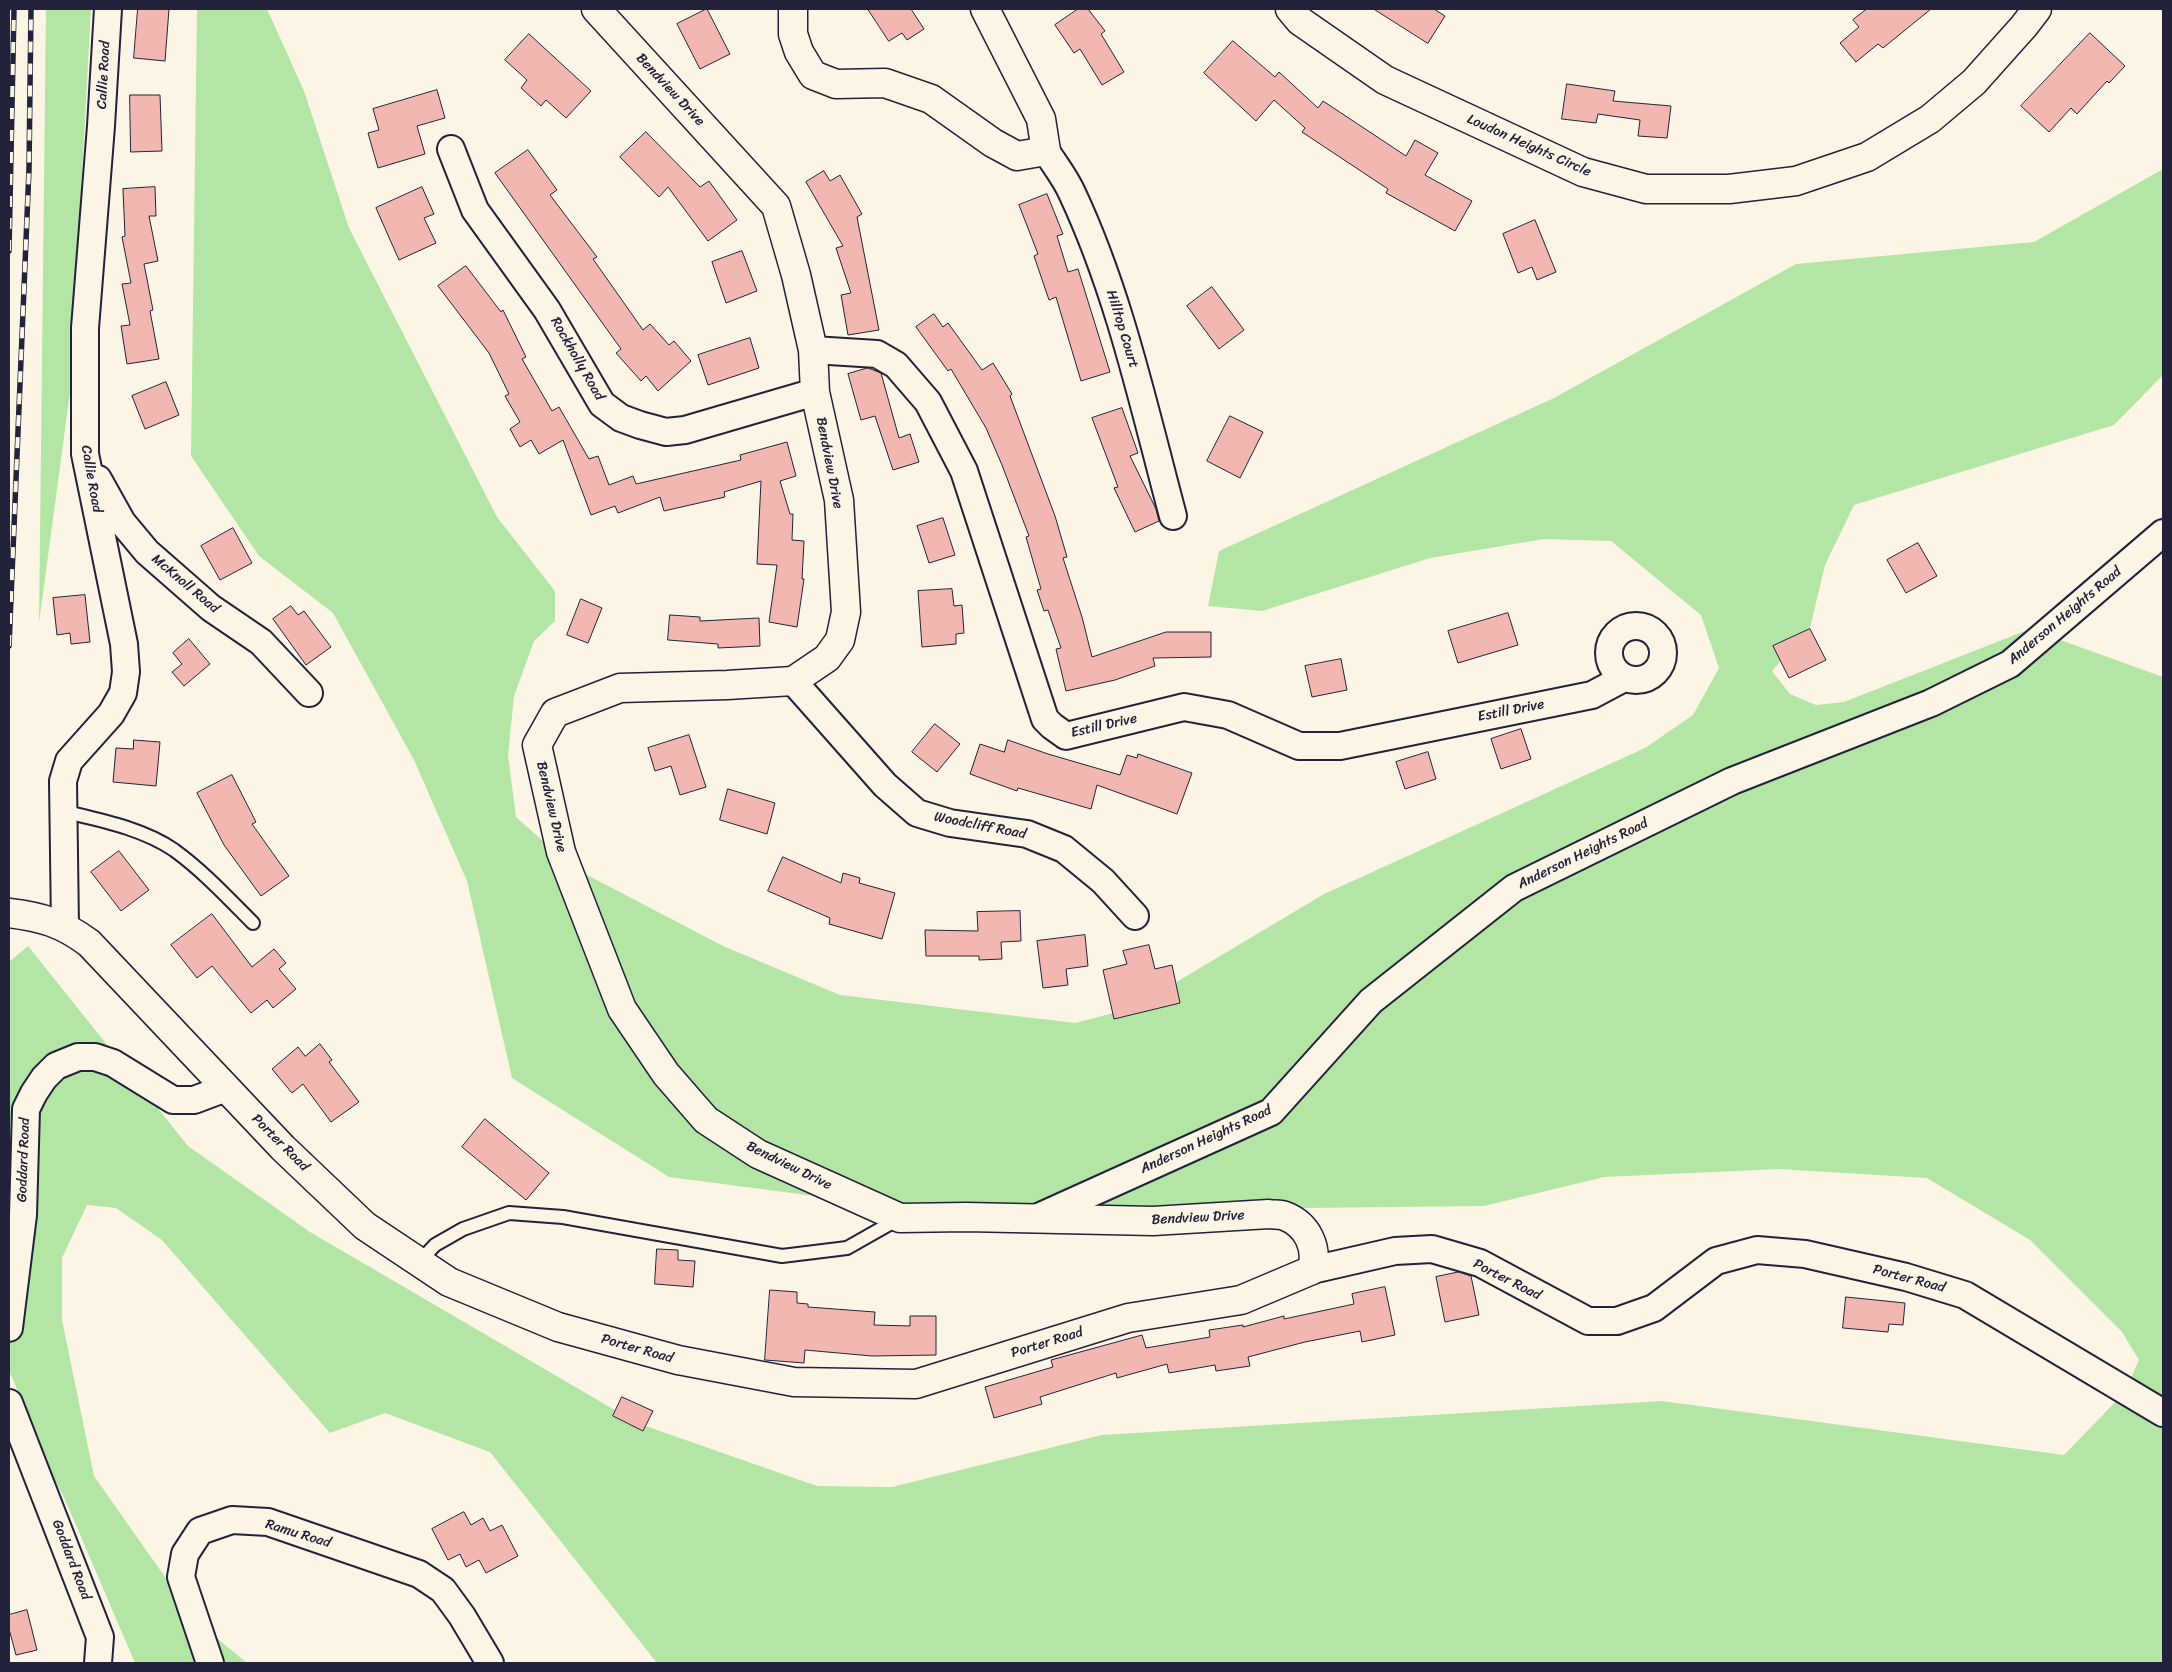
<!DOCTYPE html>
<html>
<head>
<meta charset="utf-8">
<style>
	body { margin:0 }
	#map { position:relative; width:2172px; height:1672px; overflow:hidden; background:#fcf5e5; font-family:Sriracha,sans-serif }
	canvas { display:block }
	.frame { position:absolute; inset:0; border:10px solid #22223b; pointer-events:none }
</style>
</head>
<body>
<div id="map">
<canvas width="2172" height="1672"></canvas>
<div class="frame"></div>
</div>
<script>
const context = document.querySelector('canvas').getContext('2d');
context.lineJoin = 'round';
function paint(path, color) { context.fillStyle = color; context.fill(path, 'evenodd'); }
function strokePath(path, color, width, dash) { context.strokeStyle = color; context.lineWidth = width; context.lineCap = dash ? 'butt' : 'round'; context.setLineDash(dash || []); context.stroke(path); }
function label(font, color, halo, rows, align = 'center') {
  context.font = font + ' Sriracha,sans-serif'; context.lineWidth = 5; context.setLineDash([]); context.textBaseline = 'middle'; context.strokeStyle = halo; context.fillStyle = color; for (const [text, x, y, turn = 0] of rows) {
    context.save(); context.translate(x, y); context.rotate((+turn || 0) * Math.PI / 180); context.textAlign = isNaN(turn) ? turn : align; if (halo) context.strokeText(text, 0, 0); context.fillText(text, 0, 0); context.restore();
  }
}
const green = new Path2D(`
	M46,9H91L70,392L39,623Z
	M197,9H267L304,91L349,228L497,517L555,591V621L534,641L514,696L508,755L516,817L572,867L723,946L840,995L1075,1023L1133,1008L1324,894L1645,748L1693,715L1719,668L1701,615L1611,541L1544,539L1430,558L1262,611L1208,606L1219,551L1554,398L1796,264L2034,242L2163,169V375L2114,425L1854,505L1825,565L1810,628L1772,671L1790,694L1816,705L1844,702L2030,629L2163,677V1663H657L490,1452L385,1413L330,1433L162,1240L116,1208L87,1205L62,1258V1320L94,1476L196,1621L247,1663H135L63,1495L49,1471L40,1441L9,1371V962L28,946L188,1146L310,1232L637,1423L817,1486L892,1487L1102,1435L1662,1401L2064,1455L2125,1392L2139,1360L2122,1332L2030,1240L1927,1178L1779,1169L1604,1177L1484,1206L937,1212L669,1177L512,1078L467,881L414,760L333,613L259,556L191,456Z`);
const building = new Path2D(`
	M138,9H169L165,61L134,58Z
	M707,9L730,54L700,69L677,24Z
	M868,9H911L924,29L907,40L902,33L889,41Z
	M1078,9H1088L1105,31L1101,34L1124,72L1102,85L1080,49L1074,53L1055,25Z
	M1374,9H1434L1445,16L1428,43Z
	M1867,9H1931L1883,48L1878,44L1856,62L1840,43L1859,27L1853,20Z
	M2090,33L2125,66L2109,83L2107,81L2077,114L2071,108L2049,132L2021,106Z
	M529,34L591,91L566,118L546,100L541,106L521,88L527,80L505,60Z
	M1233,41L1275,77L1279,72L1318,108L1323,101L1406,156L1415,140L1438,153L1425,175L1472,201L1455,231L1386,193L1388,189L1302,132L1305,128L1274,100L1256,121L1204,73Z
	M1567,84L1615,91L1613,101L1671,106L1667,138L1638,136L1640,120L1598,114L1596,123L1562,119Z
	M437,90L445,118L417,126L425,154L378,168L368,133L379,130L373,109Z
	M130,95H160L162,151L131,152Z
	M646,132L700,187L709,181L737,220L708,241L668,187L659,197L620,157Z
	M528,150L557,190L550,195L597,257L593,259L643,330L650,324L669,345L674,341L691,361L658,391L646,376L641,381L616,353L621,349L495,173Z
	M824,171L830,181L840,175L862,214L857,217L879,330L848,335L841,295L851,293L836,248L843,246L806,182Z
	M155,187L156,216H149L158,261L144,264L153,310L150,311L159,359L127,364L121,326L130,325L122,284L131,283L122,237L125,236L123,189Z
	M422,187L434,214L424,218L436,243L399,260L376,208Z
	M1047,194L1063,234L1057,236L1068,272L1078,269L1110,372L1081,381L1056,297L1049,300L1034,256L1038,254L1019,205Z
	M1535,220L1556,272L1537,280L1532,267L1518,273L1503,234Z
	M742,251L757,291L726,303L712,262Z
	M466,266L501,312L503,310L526,357L522,359L552,411L559,407L589,459L598,456L609,485L633,476L636,484L741,460L740,455L787,442L796,476L780,481L790,514H793L792,540L804,541L802,579H804L797,627L769,622L777,565L757,564L761,481L724,492L725,497L664,511L660,497L618,513L615,506L591,515L563,440L539,454L531,440L520,447L510,429L520,422L505,396L509,394L489,353L438,286Z
	M1212,287L1244,330L1219,349L1187,306Z
	M934,314L943,327L948,323L982,370L993,363L1012,394L1010,396L1055,516L1067,557L1063,558L1082,617L1092,657L1166,632H1211V657L1153,658L1155,666L1115,680L1066,691L1056,649L1061,648L1048,610L1044,611L1037,590L1041,589L1026,537L1029,536L1002,465L986,428L951,369L948,371L916,327Z
	M750,338L759,368L708,385L698,355Z
	M868,368L881,373L899,438L910,434L919,462L893,470L875,416L861,420L848,374Z
	M166,382L179,415L145,429L132,396Z
	M1122,408L1138,453L1130,456L1156,509L1159,521L1135,532L1114,488L1118,487L1092,418Z
	M1230,416L1263,432L1240,478L1207,461Z
	M943,518L955,555L929,563L917,526Z
	M233,528L252,563L220,580L201,546Z
	M1918,543L1937,576L1906,593L1887,560Z
	M952,589L954,606L962,605L964,633L956,634V644L922,647L918,591Z
	M85,595L90,642L71,644L70,633L57,635L53,598Z
	M581,599L602,608L588,643L567,635Z
	M291,606L298,615L304,611L331,647L306,665L273,619Z
	M1508,613L1518,645L1458,663L1448,631Z
	M670,615L700,617V621L759,618L760,646L718,648V644L668,640Z
	M1810,629L1826,660L1789,678L1773,646Z
	M189,639L210,664L184,686L172,672L182,664L173,653Z
	M1341,659L1347,690L1312,697L1305,666Z
	M935,724L960,744L937,772L912,752Z
	M1521,729L1531,759L1501,769L1491,739Z
	M689,735L706,787L680,795L671,766L655,771L648,748Z
	M134,740L160,742L156,786L113,782L116,748L133,749Z
	M1008,740L1048,754L1120,775L1127,755L1137,758L1138,754L1192,773L1177,814L1097,785L1091,809L1018,788L1017,791L970,774L980,744L1004,752Z
	M1428,752L1436,779L1405,789L1396,762Z
	M232,775L256,822L252,824L289,876L261,896L224,845L197,793Z
	M728,789L775,803L767,834L720,820Z
	M119,851L149,890L121,911L91,872Z
	M783,857L841,883L843,873L860,878L859,883L895,893L882,939L829,924L830,918L768,891Z
	M1020,911L1021,941L1001,942L1002,959L979,960V956H926L925,930L978,931L977,912Z
	M212,914L252,967L274,949L286,963L279,969L296,989L273,1008L267,1000L251,1013L212,966L197,978L171,945Z
	M1085,935L1088,966L1066,969L1068,985L1043,988L1037,941Z
	M1149,945L1155,969L1172,965L1180,1003L1114,1019L1103,970L1127,964L1123,951Z
	M320,1044L332,1060L329,1062L359,1102L331,1122L303,1084L292,1093L272,1069L298,1047L305,1056Z
	M485,1119L549,1173L526,1200L462,1147Z
	M657,1249L678,1250V1260L695,1261L693,1287L655,1284Z
	M1459,1272L1471,1276L1479,1315L1445,1322L1436,1277Z
	M1385,1287L1395,1335L1362,1342L1360,1331L1305,1342L1248,1357L1250,1366L1216,1371L1215,1365L1169,1373L1167,1364L1117,1378L1116,1373L1040,1397L1042,1404L994,1418L985,1387L1053,1367L1051,1360L1142,1335L1146,1348L1210,1337L1209,1330L1243,1325V1327L1284,1316V1319L1354,1304L1352,1294Z
	M770,1290L797,1292V1303L808,1304V1307L875,1312L874,1325L910,1326V1316H936V1355L872,1356L805,1350L804,1363L765,1360Z
	M1846,1297L1905,1303L1903,1325L1889,1324L1888,1332L1843,1328Z
	M622,1397L653,1411L643,1431L613,1416Z
	M464,1512L471,1525L483,1518L490,1531L502,1525L518,1556L486,1573L479,1560L466,1567L460,1554L448,1560L432,1529Z
	M27,1610L37,1650L16,1655L9,1629V1615Z`);
const service = new Path2D(`
	M62,811C99,820 142,828 174,850C203,871 228,898 253,923
	M419,1262L435,1245L463,1229L509,1213L563,1217L782,1256L847,1248L900,1218`);
const minor = new Path2D(`
	M451,149L475,210L547,310L602,404L621,418L640,425L666,432L685,430L815,392
	M1046,151C1055,165 1066,179 1072,193C1120,295 1144,408 1173,516
	M813,350L877,354L896,365L928,402L964,471L1045,719L1052,726L1066,736L1184,707L1228,715L1299,746H1340L1592,695L1624,678
	M98,479L122,522L147,552L211,608L261,642L309,693
	M1609 653a27 27 0 1 1 54 0a27 27 0 1 1-54 0Z
	M793,681L885,785L917,813L950,823L1027,834L1064,849L1103,881L1135,916
	M65,927L63,781L69,761L111,714L123,693L126,672L124,644L85,454V328L101,126L108,9
	M1034,1219L1271,1112L1371,1001L1514,888L1732,781L1931,703L2010,664L2163,533
	M1312,1270L1395,1251L1432,1249L1480,1263L1588,1321H1617L1654,1308L1716,1261L1757,1250L1805,1254L1906,1277L1965,1295L2163,1413
	M9,1328L23,1215L26,1109L34,1093L44,1078L56,1066L78,1057H95L113,1063L173,1100H194L226,1088
	M9,1403L100,1637L98,1663
	M210,1663L181,1577L185,1554L200,1531L232,1520L268,1522L419,1574L443,1590L462,1616L490,1663`);
const tertiary = new Path2D(`
	M793,9V34L799,52L813,75L836,84L885,83L931,99L993,143L1017,156L1046,151L1041,119L985,9
	M1290,9L1300,21L1385,80L1583,172L1646,189H1729L1796,181L1867,157L1930,119L1974,82L2024,26L2037,9
	M9,913C42,917 62,923 89,943L283,1148L365,1226L449,1282L558,1327L678,1360L794,1382L916,1384L1128,1318L1241,1300L1312,1270C1318,1248 1308,1225 1285,1216C1280,1214 1273,1215 1269,1214L1153,1221L966,1217L900,1218L758,1154L706,1120L666,1074L622,1009L561,852L537,745L555,713L620,688L727,685L793,681L827,658L840,640L846,612L839,500L815,392L813,350L796,275L776,206L596,9`);
const rail = new Path2D(`
	M9,251L14,9
	M9,646L29,169L31,9`);
const streetNames = [
	["Callie Road",104,75,-87],
	["Bendview Drive",670,90,47],
	["Loudon Heights Circle",1529,146,24],
	["Hilltop Court",1122,329,73],
	["Rockholly Road",577,359,60],
	["Bendview Drive",829,463,79],
	["Callie Road",91,479,80],
	["McKnoll Road",185,584,40],
	["Anderson Heights Road",2065,616,-40],
	["Estill Drive",1511,711,-11],
	["Estill Drive",1104,726,-13],
	["Bendview Drive",551,807,77],
	["Woodcliff Road",980,826,11],
	["Anderson Heights Road",1583,854,-26],
	["Anderson Heights Road",1206,1140,-25],
	["Porter Road",280,1143,45],
	["Goddard Road",24,1160,-88],
	["Bendview Drive",789,1166,26],
	["Bendview Drive",1198,1218,-3],
	["Porter Road",1909,1279,15],
	["Porter Road",1507,1280,27],
	["Porter Road",1047,1343,-17],
	["Porter Road",637,1349,16],
	["Ramu Road",298,1534,17],
	["Goddard Road",71,1560,69]
];
paint(green, '#b3e5a5');
paint(building, '#f2b7b1');
strokePath(building, '#22223b', 1);
strokePath(service, '#22223b', 16);
strokePath(minor, '#22223b', 30);
strokePath(tertiary, '#22223b', 31);
strokePath(service, '#fcf5e5', 12);
strokePath(minor, '#fcf5e5', 26);
strokePath(tertiary, '#fcf5e5', 28);
strokePath(rail, '#22223b', 5.5);
strokePath(rail, '#fcf5e5', 4, [11]);
label('14px', '#22223b', '#fcf5e5', streetNames);
</script>
</body>
</html>
